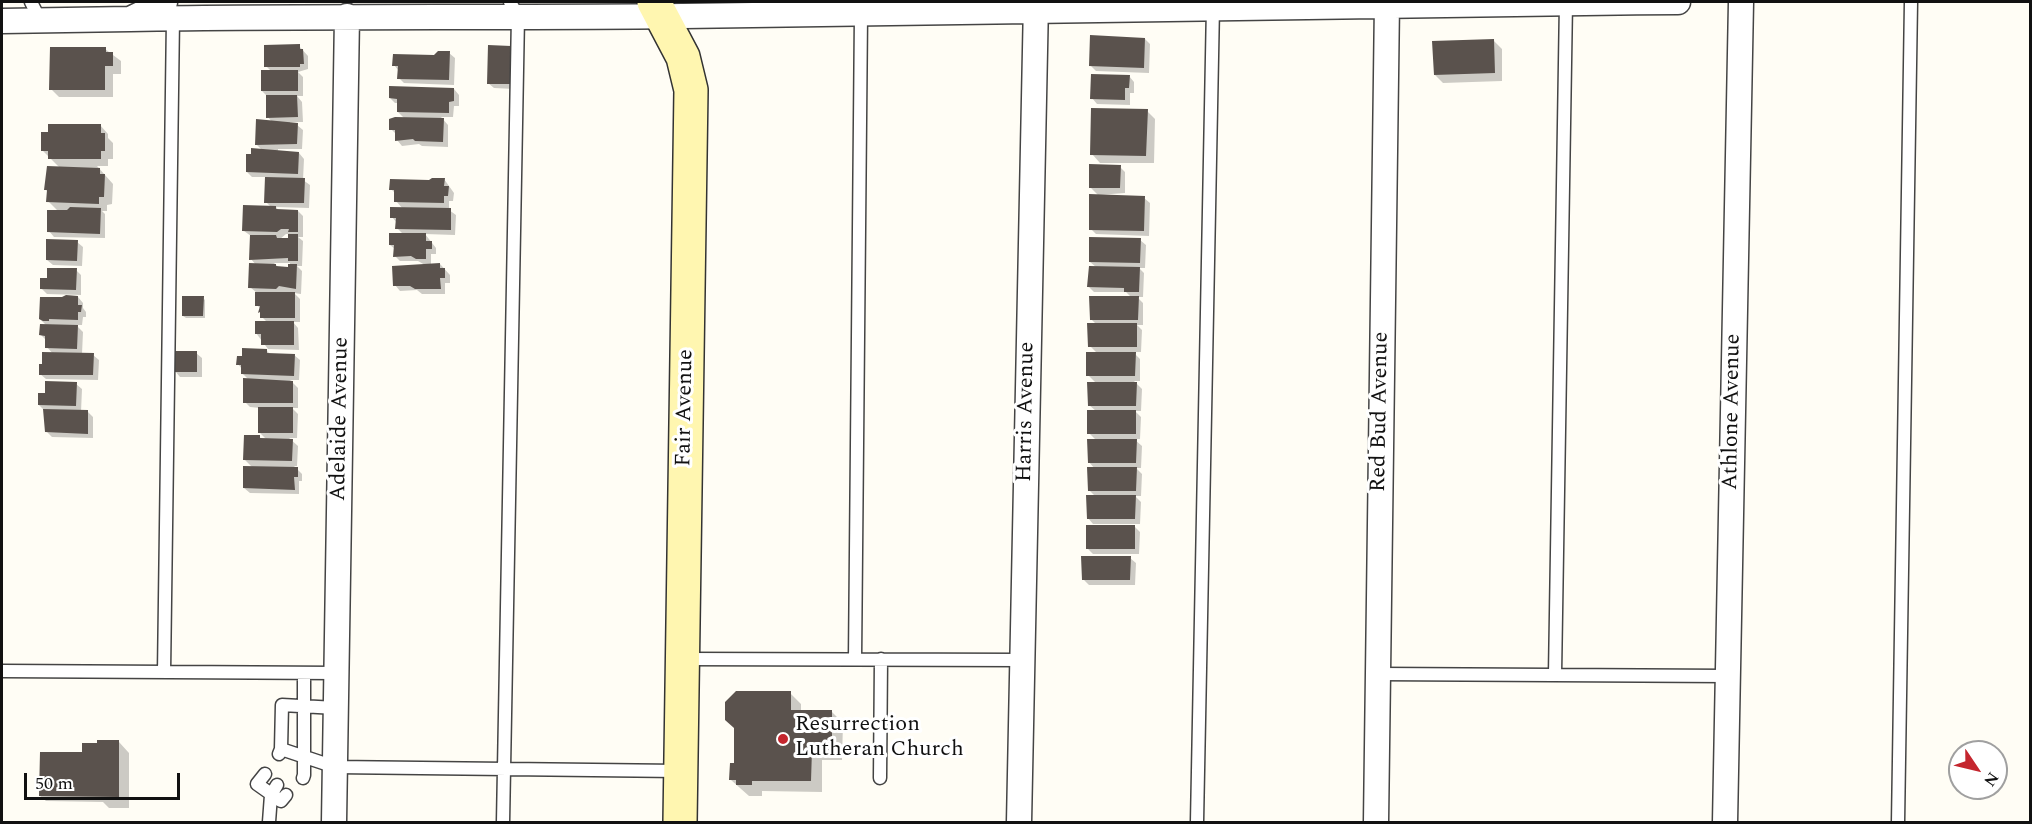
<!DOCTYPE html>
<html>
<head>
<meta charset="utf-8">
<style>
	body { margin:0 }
	#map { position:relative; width:2032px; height:824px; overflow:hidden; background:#fffdf5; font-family:Spectral,serif }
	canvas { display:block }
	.frame { position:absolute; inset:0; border:3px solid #111; pointer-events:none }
	.north { position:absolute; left:1948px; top:740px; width:60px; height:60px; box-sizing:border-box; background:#fff; border:2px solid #a0a0a0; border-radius:50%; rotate:125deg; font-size:16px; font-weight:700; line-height:24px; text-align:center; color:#111 }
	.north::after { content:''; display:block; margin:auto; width:21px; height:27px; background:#c4262e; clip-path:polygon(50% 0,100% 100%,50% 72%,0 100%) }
	.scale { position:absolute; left:24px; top:773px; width:156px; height:27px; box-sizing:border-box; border:3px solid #111; border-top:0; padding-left:8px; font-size:18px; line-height:21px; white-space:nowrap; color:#111; -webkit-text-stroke:4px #fff; paint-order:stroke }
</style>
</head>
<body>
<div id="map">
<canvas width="2032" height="824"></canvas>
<div class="frame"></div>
<div class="north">N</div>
<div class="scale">50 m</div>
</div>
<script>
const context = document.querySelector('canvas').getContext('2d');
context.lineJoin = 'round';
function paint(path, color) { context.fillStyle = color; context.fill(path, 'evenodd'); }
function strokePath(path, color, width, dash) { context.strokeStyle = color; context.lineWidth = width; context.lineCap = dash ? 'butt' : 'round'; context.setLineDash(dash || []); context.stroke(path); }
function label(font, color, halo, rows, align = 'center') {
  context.font = font + ' Spectral,serif'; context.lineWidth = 6; context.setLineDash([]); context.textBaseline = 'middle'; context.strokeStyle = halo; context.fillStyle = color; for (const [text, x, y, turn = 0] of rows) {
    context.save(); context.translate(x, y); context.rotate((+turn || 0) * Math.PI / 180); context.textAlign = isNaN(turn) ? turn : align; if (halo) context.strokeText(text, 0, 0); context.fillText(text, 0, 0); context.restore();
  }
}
const shadow = new Path2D(`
	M1145,39L1150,44L1149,73L1096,71L1090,65Z
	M1493,40L1502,49V81L1443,83L1435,75Z
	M299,46L308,56V69L298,72L303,77V96H297L302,102L303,122H290V125H297L303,130L302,149H278V151L299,153L304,159L303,180L310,185L309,208L276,207L279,211H298L303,216V237H298L303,241L302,266H297L302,271L301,294L294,293L300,299V322H293L298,328L299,350L268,349L256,333L267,322L262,317L260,308L257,305V293L250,287L256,265L251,259V236L244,231L271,207L266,202V177H252L247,172L262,150L256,144L272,122L268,117L267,96L262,91L271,71L266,66ZM286,234H290V239H280ZM274,263H290V268H279Z
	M510,47L516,53L514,89L494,88L488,83Z
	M105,49L121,61V74H113V97H59L51,89Z
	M449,53L455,58L454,85L404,83L399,78V71L394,65Z
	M1129,76L1134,82V93H1130V105L1097,104L1092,98Z
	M454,89L459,95V106H454L453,117H441L448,125V147L422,146L419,144L402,146L397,140V135L391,129L406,120L398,112L399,103H395L390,98Z
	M1147,111L1155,119L1154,163H1100L1092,154Z
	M100,125L108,134V138L113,143V159H108V166H97L113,184L112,204L107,205V211H102L105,214V238L54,237L49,231L58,211L48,201V192L46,190L60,168L43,151Z
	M1120,167L1125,172V193L1098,195L1091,188Z
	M444,179L454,193L453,201H449V210L456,215L455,235L425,234L436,248V254H431V265L440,264L450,275V283H445V294H422L417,290L400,291L395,285L425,265L418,261H400L395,256V249L390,245L403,234L397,228V223L392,217L403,209L396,201V194L391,189Z
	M1144,198L1150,203L1149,236L1096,234L1091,229Z
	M1140,240L1146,245L1145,268H1139L1144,273L1143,297H1137L1143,303V325H1137L1142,330L1141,352H1133L1140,359V381H1134L1142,389L1141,411H1135L1141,417L1140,439H1134L1142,446L1141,468H1136L1142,474L1141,496H1135L1141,502L1140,524H1093L1088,518L1095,496L1089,490L1095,469L1089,462L1096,440L1089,433L1096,411L1089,405L1096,383L1088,375L1097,353L1090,346L1096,324L1091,319L1132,298L1126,292H1094L1089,287L1096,267L1090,262Z
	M77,242L83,247L82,266L53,265L47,260Z
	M76,270L81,275V295L47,294L41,288L49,279Z
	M78,297L83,303V308L86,312V317H83L82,325H76L83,332L82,354L93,355L99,360L98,380L46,379L40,374L53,354L47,347V341L41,335L47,326L40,319Z
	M203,298L205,300V318H186L183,316Z
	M267,351L270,354L294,355L300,360L299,380H290L298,388V408H292L298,414L297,438H289L298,446L297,466H294L302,474V481H299V494L250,493L244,488L253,468L245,460L259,436L262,440H267L259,432L260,408L250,407L245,402L249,380L242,373V369L238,364Z
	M196,353L202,358V377H180L175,371Z
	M76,384L82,389L81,412H88L93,417V438L52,437L47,432L45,411L39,405Z
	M1135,527L1140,532L1139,554H1093L1088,549Z
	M1130,558L1136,563L1135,585H1089L1084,580Z
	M790,693L801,704V711L832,712L843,723L842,760H822V792L762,791V796H749L731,780L735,765Z
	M119,742L129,753V808H109L103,802L46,801L40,796Z`);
const building = new Path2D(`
	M1090,35L1145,38L1144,68L1089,66Z
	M1494,39L1495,73L1434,75L1432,41Z
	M300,44V49H303L304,64H300V67H264V45Z
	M488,45L511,46L510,84H487Z
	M50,47H106V52H113V66H105V90H49Z
	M438,51H450L449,80L397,79L398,66H392L393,54L434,55Z
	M261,70H298V91H261Z
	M1091,74L1130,75L1129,88H1125V100L1090,99Z
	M389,86L454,88V101L449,102V113L397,112V99L389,98Z
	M266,95H297L298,117L266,118Z
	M1091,108L1148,109L1146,156L1090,155Z
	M395,117L444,118L443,142L415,141L413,139L395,141V130H389V119Z
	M256,119L298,123L297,144L255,145Z
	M48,124H101V133H105V151H101V159H48V151H41V132H48Z
	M251,148L299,152L298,174L246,172V154H251Z
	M1089,164L1121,165L1120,188H1089Z
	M47,166L100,168V174H105L104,197H99V204L46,202L47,190H44Z
	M265,177L305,178L304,203H264Z
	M432,178H445L444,186H449L448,196H444V203L394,202V190H389L390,179L429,180Z
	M1089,194L1145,196L1144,231L1089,230Z
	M243,205L276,206V209L298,210V232H288L289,229H281L277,232L242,231Z
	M70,207L101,208L100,234L47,232V210H67Z
	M390,207L451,208V230L395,229L396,218H390Z
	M389,233H426V241H432V249H426V259H416L411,256L393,257L394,245H389Z
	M288,234H298V261H288V258L249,260L250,235H276L277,238H288Z
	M1089,237L1141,238L1140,263L1089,262Z
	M46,239L78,240L77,261L46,260Z
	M249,263L276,264V266L288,267V264H297L296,289L279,286L276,289L248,288Z
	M440,263V268H445V278H440L441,289H415L410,286H393L392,266Z
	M1089,266L1140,267L1139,292H1124V288L1087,287Z
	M47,268H77L76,290L40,289V278H47Z
	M255,292H295V318H260V312L258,313L260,306H255Z
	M66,295L78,296V305H82L81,312H78V320L49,319V321H43L39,319L40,297H62Z
	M182,296H204L203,316H182Z
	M1089,296H1139L1138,320H1090Z
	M255,321H294V345H261V334H255Z
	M1087,323H1137V347H1088Z
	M40,324L78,325L77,349L45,348V336L39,335Z
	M242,348L267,349V353L295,354L294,376L241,374V365H236L237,356H242Z
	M174,351H197V372H173Z
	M42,352L94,353L93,375H39V364H42Z
	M1086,352H1136L1135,376H1086Z
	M243,378L293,381V403H243Z
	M45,381L77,382L76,406L38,405V393H45Z
	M1087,382H1137L1136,406H1088Z
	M258,407H293V433H258Z
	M43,409L88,410V434L45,432Z
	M1087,410H1136V434H1087Z
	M244,435H260V438L293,439L292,461L243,460Z
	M1087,439H1137L1136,463H1088Z
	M243,466L298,467V477H294L295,490L243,488Z
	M1087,467H1137L1136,491H1088Z
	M1086,495H1136L1135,519H1087Z
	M1086,525H1135V549H1086Z
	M1081,556H1131L1130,580H1082Z
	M736,691H791V710H832V750H812L811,781H752V785H736V780H729L730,763H734V728L725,720V702Z
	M97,740H119V797L39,796L40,752H82V743H97Z`);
const lane = new Path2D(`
	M31,2L40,20
	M684,659L1022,660
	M855,659L861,14
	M2,671L337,673
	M164,672L173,18
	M1378,674L1728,676
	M1555,674L1566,2
	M281,749L335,767L679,771
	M279,754L281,749L282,705L336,708
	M265,774L257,784L281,801L286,795
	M303,778L304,775V673
	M880,778L881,659
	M269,822L271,795L277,785
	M503,822L518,16L510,2
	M1197,822L1213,6
	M1898,822L1911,2`);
const street = new Path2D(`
	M130,19C314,16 498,18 683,16C1014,12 1346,4 1678,2
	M2,21L130,19L165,2
	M334,822L347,16
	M1019,822L1036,2
	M1376,822L1387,2
	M1725,822L1741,2`);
const secondary = new Path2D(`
	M654,2L683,57L691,90L680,822`);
const markers = [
	[783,739,6,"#c4262e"]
];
const streetNames = [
	["Fair Avenue",686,408,-89],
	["Harris Avenue",1027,412,-89],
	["Red Bud Avenue",1381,412,-89],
	["Athlone Avenue",1733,412,-89],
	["Adelaide Avenue",341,419,-89]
];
const poiNames = [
	["Resurrection",795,726],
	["Lutheran Church",795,751]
];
paint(shadow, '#0003');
paint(building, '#5a524d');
strokePath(lane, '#444', 15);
strokePath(street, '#444', 27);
strokePath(secondary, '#333', 36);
strokePath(lane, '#fff', 12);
strokePath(street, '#fff', 24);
strokePath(secondary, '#fff6b0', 33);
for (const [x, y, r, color] of markers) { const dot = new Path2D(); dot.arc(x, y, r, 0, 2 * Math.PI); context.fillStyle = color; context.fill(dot); strokePath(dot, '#fff', 2); }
label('22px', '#111', '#fff', streetNames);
label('22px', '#111', '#fff', poiNames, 'left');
</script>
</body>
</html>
